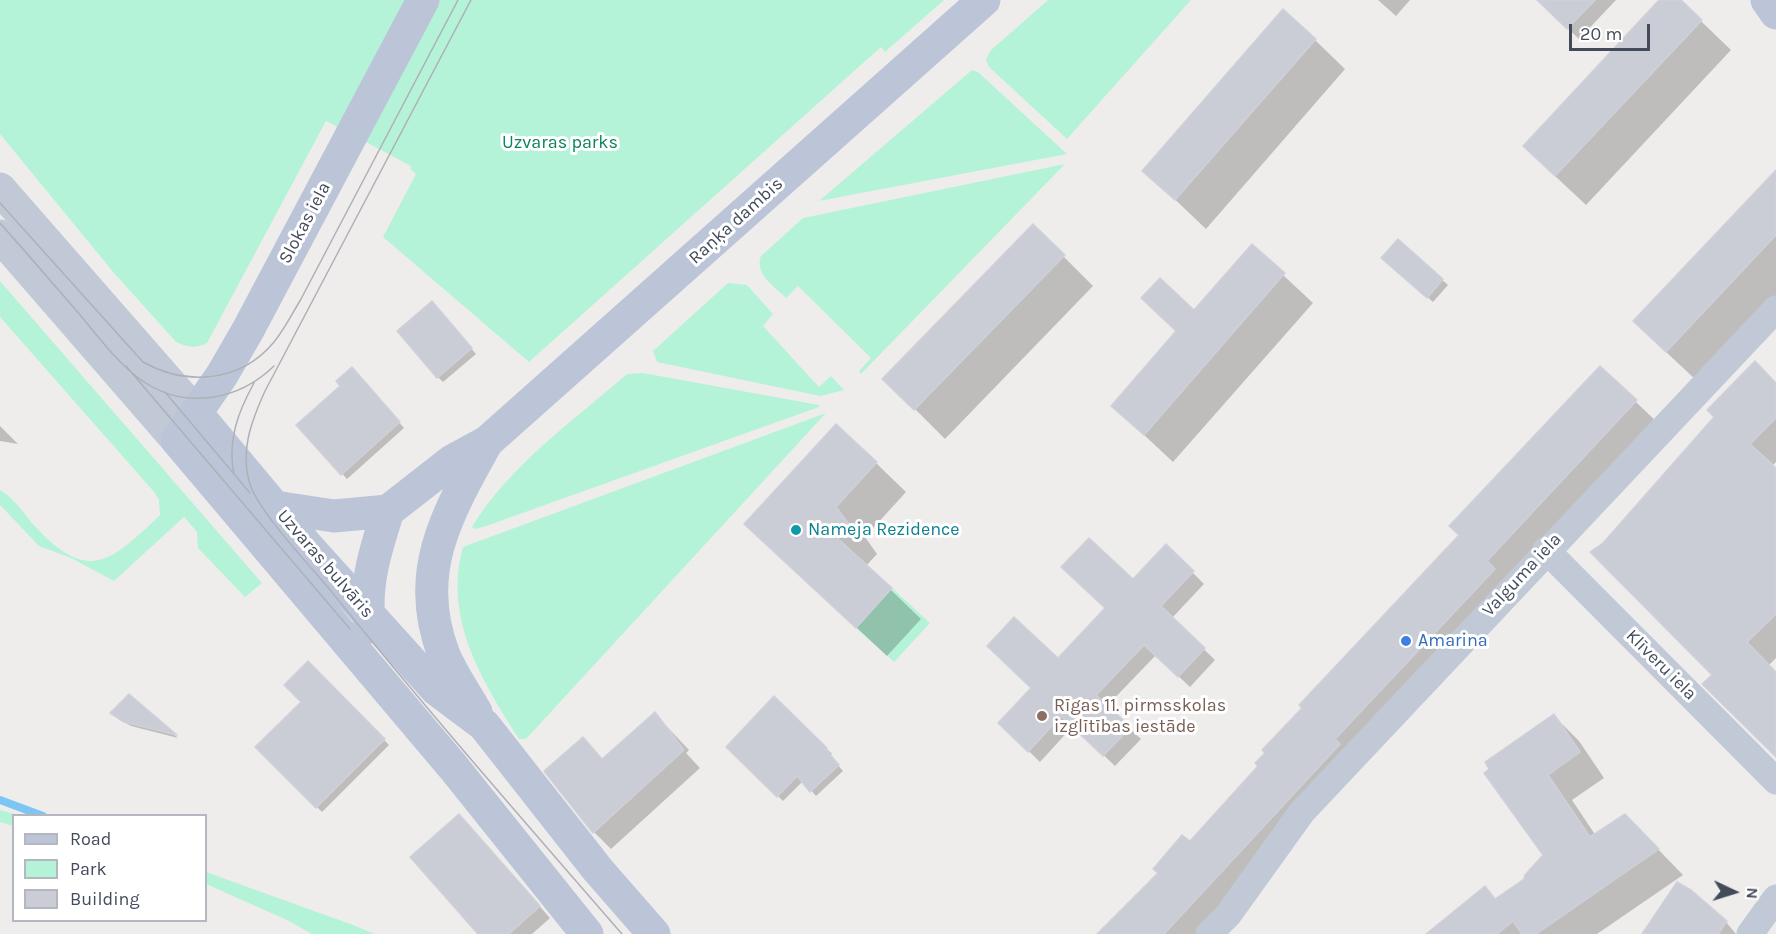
<!DOCTYPE html>
<html>
<head>
<meta charset="utf-8">
<style>
	body { margin:0 }
	#map { position:relative; width:1776px; height:934px; overflow:hidden; background:#efedec; font-family:Karla,sans-serif }
	canvas { display:block }
	.legend { position:absolute; left:12px; top:814px; width:195px; height:108px; box-sizing:border-box; background:#fff; border:2px solid #b4b7bd; margin:0; padding:8px 10px; list-style:none; font-size:18px; color:#434b5b }
	.legend li { display:flex; align-items:center; gap:12px; height:30px }
	.legend b { width:30px; border:2px solid #b4b7bd }
	.north { position:absolute; left:1704px; top:862px; width:60px; height:60px; -webkit-text-stroke:4px #fff; paint-order:stroke; rotate:94deg; font-size:16px; font-weight:700; line-height:24px; text-align:center; color:#434b5b }
	.north::after { content:''; display:block; margin:auto; width:21px; height:27px; background:#434b5b; clip-path:polygon(50% 0,100% 100%,50% 72%,0 100%) }
	.scale { position:absolute; left:1569px; top:24px; width:81px; height:27px; box-sizing:border-box; border:3px solid #434b5b; border-top:0; padding-left:8px; font-size:18px; line-height:21px; white-space:nowrap; color:#434b5b; -webkit-text-stroke:4px #fff; paint-order:stroke }
</style>
</head>
<body>
<div id="map">
<canvas width="1776" height="934"></canvas>
<ul class="legend">
<li><b style="height:8px;background:#bcc5d8"></b>Road</li>
<li><b style="height:16px;background:#b5f3d8"></b>Park</li>
<li><b style="height:16px;background:#cacdd5"></b>Building</li>
</ul>
<div class="north">N</div>
<div class="scale">20 m</div>
</div>
<script>
const context = document.querySelector('canvas').getContext('2d');
context.lineJoin = 'round';
function paint(path, color) { context.fillStyle = color; context.fill(path, 'evenodd'); }
function strokePath(path, color, width, dash) { context.strokeStyle = color; context.lineWidth = width; context.lineCap = dash ? 'butt' : 'round'; context.setLineDash(dash || []); context.stroke(path); }
function label(font, color, halo, rows, align = 'center') {
  context.font = font + ' Karla,sans-serif'; context.lineWidth = 6; context.setLineDash([]); context.textBaseline = 'middle'; context.strokeStyle = halo; context.fillStyle = color; for (const [text, x, y, turn = 0] of rows) {
    context.save(); context.translate(x, y); context.rotate((+turn || 0) * Math.PI / 180); context.textAlign = isNaN(turn) ? turn : align; if (halo) context.strokeText(text, 0, 0); context.fillText(text, 0, 0); context.restore();
  }
}
const green = new Path2D(`
	M0,0H944L885,52L881,47L529,362L383,237L416,174L410,169L411,166L326,121L207,343C195,349 188,347 176,342L114,273L0,134Z
	M1048,0H1191L1067,139L989,67L986,60L990,51Z
	M972,70L978,72L1067,154L819,201Z
	M1065,164L861,374L859,371L871,358L798,286L786,298C774,286 754,274 761,256L803,218Z
	M0,281L262,583L245,597L198,548L197,532L184,517L114,581L71,558L39,546L0,505V490C12,496 23,512 32,523C87,584 109,564 160,515L159,500L155,493L0,317Z
	M728,283L747,285L773,314L763,326L819,387L831,376L844,390L820,396L657,362L653,351Z
	M643,373L819,405V407L489,525L476,529L472,527C509,466 573,421 627,374Z
	M826,413L526,739H519C482,681 443,618 463,547Z
	M892,588L930,623L894,662L856,628Z
	M0,810L18,815L14,816L13,826L0,822Z
	M206,872L353,925L375,934H312L289,921L206,884Z`);
const shadow = new Path2D(`
	M1378,0H1410L1396,16Z
	M1538,0H1616L1579,39Z
	M1661,0H1679L1731,50L1586,205L1554,175Z
	M1315,40L1345,69L1206,229L1144,170Z
	M1776,173V296L1696,380L1665,351Z
	M1033,226L1093,286L945,439L885,379Z
	M1398,241L1448,285L1433,302L1388,263Z
	M1252,246L1313,303L1173,462L1113,406L1177,332L1143,298L1195,312Z
	M437,308L476,354L443,382L438,377Z
	M1600,368L1657,422L1204,934H1099L1190,843L1260,766L1304,708L1461,535Z
	M357,374L404,428L347,479L298,425Z
	M1776,384V462L1772,466L1776,470V658L1769,665L1776,756L1714,675L1604,544Z
	M0,426L18,444L0,441Z
	M876,463L906,492L865,537L877,554L866,566L921,619L887,656L746,524Z
	M1166,546L1204,584L1172,618L1215,660L1190,687L1156,655L1106,707L1141,739L1115,766L1073,726L1040,762L1011,734L1058,660Z
	M308,663L389,745L322,812L257,747L303,702Z
	M129,696L178,738L131,726L117,718L112,713Z
	M774,698L832,754L830,756L843,771L816,796L803,781L783,801L728,747Z
	M655,714L689,750L686,753L700,768L611,849L594,832L546,771L583,739L603,760Z
	M1554,716L1579,741L1604,778L1572,800L1596,836L1650,841L1683,875L1597,934H1428L1485,888L1497,900L1526,880L1545,855L1486,773Z
	M470,827L550,918L532,934H480Z
	M1726,922L1736,934H1643Z`);
const stream = new Path2D(`
	M0,800L43,816`);
const building = new Path2D(`
	M1537,0H1595L1567,29Z
	M1659,0H1681L1702,20L1555,176L1523,146Z
	M1283,9L1316,39L1175,200L1142,171Z
	M1776,170V235L1666,352L1633,321Z
	M1033,224L1065,255L914,410L882,379Z
	M1398,239L1443,279L1427,298L1381,258Z
	M1252,244L1285,273L1144,435L1111,406L1176,331L1141,298L1160,278L1194,310Z
	M432,301L472,348L437,378L397,331Z
	M1755,361L1776,383V418L1750,444L1776,468V614L1747,642L1776,672V757L1702,684L1712,675L1590,552L1603,543L1714,417L1707,410Z
	M1600,366L1637,400L1487,561L1495,569L1335,739L1340,744L1164,934H1097L1158,873L1153,869L1182,835L1190,841L1258,766L1255,763L1265,753L1262,750L1302,708L1299,705L1459,535L1449,526Z
	M352,367L400,422L341,475L296,425L340,386L336,381Z
	M836,424L877,462L836,507L848,523L836,537L892,588L856,628L744,524Z
	M1089,538L1133,579L1166,544L1194,571L1161,606L1205,648L1178,677L1144,645L1096,695L1131,727L1103,756L1061,716L1028,752L998,723L1031,688L987,646L1014,617L1058,658L1105,608L1061,567Z
	M308,661L385,739L316,808L255,747L301,702L284,685Z
	M129,694L177,735L124,722L110,713Z
	M774,696L827,748L826,750L839,765L810,792L797,776L777,797L726,747Z
	M655,712L684,750L593,833L544,771L583,737L602,759Z
	M1554,714L1580,752L1548,775L1590,837L1625,814L1659,849L1536,934H1522L1513,921L1497,934H1426L1485,886L1495,899L1524,879L1525,875L1543,855L1484,773L1489,769L1485,762Z
	M459,814L540,906L509,934H478L410,857Z
	M1677,882L1691,890L1727,921L1718,934H1642Z`);
const minor = new Path2D(`
	M1546,550L1776,781
	M1209,934L1228,915L1302,812L1776,309
	M1750,934L1776,898`);
const tertiary = new Path2D(`
	M0,189L196,413
	M0,236L177,440`);
const secondary = new Path2D(`
	M423,0L248,330L222,375L177,440L454,768L587,934
	M1767,0L1776,13
	M196,413L307,546L436,689L484,725L598,870L654,934
	M275,507L334,516L388,511L452,461L487,442L984,0
	M370,627C363,588 376,548 388,511
	M476,712C466,694 452,675 444,655C412,573 447,514 487,442`);
const tram = new Path2D(`
	M471,0L265,391C251,422 239,453 251,487C262,515 310,566 331,591C425,708 524,821 622,934
	M0,203L143,362C186,386 240,383 274,342C284,330 292,314 301,299L458,0
	M0,223C25,251 50,280 75,309C96,333 117,364 144,382C187,410 239,400 274,366
	M126,366L350,629
	M165,392L250,493
	M234,474C227,441 238,412 254,383`);
const markers = [
	[796,530,6,"#0f9aa8"],
	[1406,641,6,"#3f7fe0"],
	[1042,716,6,"#8d6e63"]
];
const parkNames = [
	["Uzvaras parks",560,143]
];
const streetNames = [
	["Raņķa dambis",736,221,-42],
	["Slokas iela",305,223,-62],
	["Uzvaras bulvāris",325,564,49],
	["Valguma iela",1522,575,-47],
	["Klīveru iela",1661,665,45]
];
const cultureNames = [
	["Nameja Rezidence",808,530]
];
const shopNames = [
	["Amarina",1418,641]
];
const educationNames = [
	["Rīgas 11. pirmsskolas",1054,706],
	["izglītības iestāde",1054,727]
];
paint(green, '#b5f3d8');
paint(shadow, '#0003');
strokePath(stream, '#7dc6f4', 8);
paint(building, '#cacdd5');
strokePath(building, '#cfd0d9', 1.5);
strokePath(minor, '#c1c8d6', 27);
strokePath(tertiary, '#c1c8d6', 33);
strokePath(secondary, '#bcc5d8', 33);
strokePath(tram, '#aeb0b8', 1.5);
for (const [x, y, r, color] of markers) { const dot = new Path2D(); dot.arc(x, y, r, 0, 2 * Math.PI); context.fillStyle = color; context.fill(dot); strokePath(dot, '#fff', 2); }
label('18px', '#0d835e', '#fff', parkNames);
label('18px', '#434b5b', '#fff', streetNames);
label('18px', '#0d838f', '#fff', cultureNames, 'left');
label('18px', '#366cbe', '#fff', shopNames, 'left');
label('18px', '#785e54', '#fff', educationNames, 'left');
</script>
</body>
</html>
